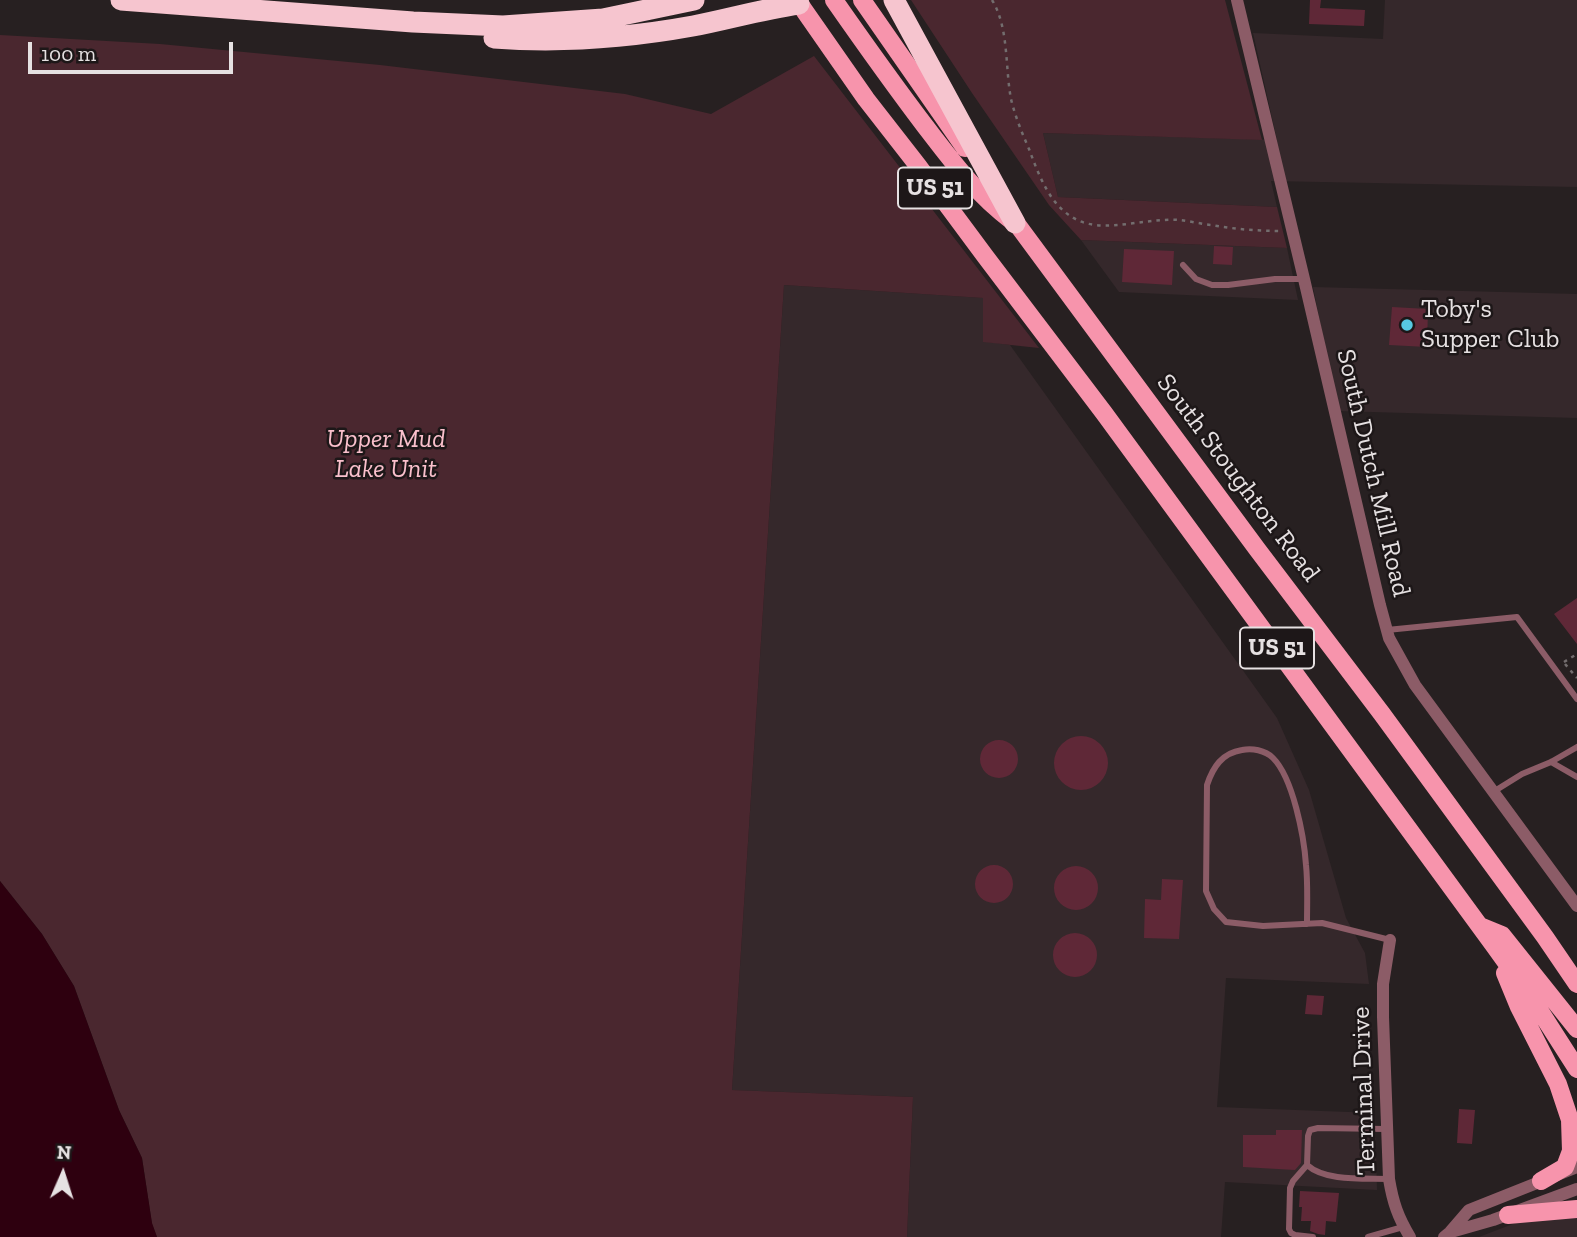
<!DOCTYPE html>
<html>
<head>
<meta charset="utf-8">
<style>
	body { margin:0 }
	#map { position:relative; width:1577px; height:1237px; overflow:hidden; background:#272021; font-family:"Zilla Slab",serif }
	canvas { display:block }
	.north { position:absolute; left:28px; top:1139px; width:70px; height:70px; -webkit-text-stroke:5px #1d1718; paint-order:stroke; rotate:3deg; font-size:19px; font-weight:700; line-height:28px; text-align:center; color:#e6e1e2 }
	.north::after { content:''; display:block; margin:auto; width:24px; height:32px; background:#e6e1e2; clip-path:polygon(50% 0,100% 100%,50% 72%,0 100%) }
	.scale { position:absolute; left:28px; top:42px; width:205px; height:32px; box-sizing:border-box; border:4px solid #e6e1e2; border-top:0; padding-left:9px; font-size:21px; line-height:24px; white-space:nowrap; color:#e6e1e2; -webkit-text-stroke:5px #1d1718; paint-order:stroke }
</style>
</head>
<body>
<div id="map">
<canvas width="1577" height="1237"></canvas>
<div class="north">N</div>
<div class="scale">100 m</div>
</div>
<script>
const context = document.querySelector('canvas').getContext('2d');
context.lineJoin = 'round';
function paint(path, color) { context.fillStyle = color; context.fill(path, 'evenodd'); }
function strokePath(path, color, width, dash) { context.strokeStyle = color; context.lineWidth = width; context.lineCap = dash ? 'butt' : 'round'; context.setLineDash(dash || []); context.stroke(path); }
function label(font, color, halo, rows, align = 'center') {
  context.font = font + ' "Zilla Slab",serif'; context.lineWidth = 5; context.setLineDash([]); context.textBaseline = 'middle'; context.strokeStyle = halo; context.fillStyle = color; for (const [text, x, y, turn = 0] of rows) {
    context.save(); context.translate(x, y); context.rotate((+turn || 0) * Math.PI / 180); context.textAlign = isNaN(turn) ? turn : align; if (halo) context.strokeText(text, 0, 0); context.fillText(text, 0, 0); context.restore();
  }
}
const built = new Path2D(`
	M1385,0H1577V187L1271,181L1277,207L1058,197L1043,133L1277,140L1253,33L1383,39Z
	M1081,240L1287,248L1298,300L1119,292Z
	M784,285L984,298L983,341L1010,345L1277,718L1309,790L1346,918L1365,953L1369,984L1226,978L1217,1107L1375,1113L1377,1190L1225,1182L1221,1237H907L913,1097L732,1090Z
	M1313,287L1577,294V418L1338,411Z
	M1577,1213V1237H1479L1518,1222Z`);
const green = new Path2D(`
	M911,0H1225L1262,140L1043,133L1058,197L1277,207L1287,248L1081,240L1049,205L972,93Z
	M0,35L160,44L380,65L625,94L711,114L814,56L1039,348L983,342V298L784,285L732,1090L913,1097L907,1237H157L152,1224L142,1158L119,1110L74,986L42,934L0,881Z`);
const water = new Path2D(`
	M0,881L42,934L74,986L119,1110L142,1158L152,1223L157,1237H0Z`);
const building = new Path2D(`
	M1310,0H1321L1320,8L1365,10L1364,26L1309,24Z
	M1214,246L1233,247L1232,265L1213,264Z
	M1124,249L1174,251L1172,285L1122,282Z
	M1392,307L1428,309L1427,347L1389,345Z
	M1577,598V644L1554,614Z
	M1054 763a27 27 0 1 1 54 0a27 27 0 1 1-54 0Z
	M980 759a19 19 0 1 1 38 0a19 19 0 1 1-38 0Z
	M975 884a19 19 0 1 1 38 0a19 19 0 1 1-38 0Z
	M1054 888a22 22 0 1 1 44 0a22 22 0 1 1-44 0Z
	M1162,879L1183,880L1179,939L1144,938L1145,899L1161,900Z
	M1053 955a22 22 0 1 1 44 0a22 22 0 1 1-44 0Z
	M1307,995L1324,996L1322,1015L1305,1014Z
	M1459,1109L1475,1110L1472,1144L1457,1143Z
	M1276,1130H1302L1301,1163L1295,1170L1243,1167V1135H1276Z
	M1300,1191L1339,1193L1336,1222L1326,1221L1325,1235L1318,1234L1310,1231L1311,1221H1301L1302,1207H1299Z`);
const path = new Path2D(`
	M992,0C1009,27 1005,68 1011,99C1015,116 1022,133 1029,149C1041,181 1055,220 1095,225C1120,228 1152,218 1180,220C1190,221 1201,224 1211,225C1234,229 1257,231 1280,231
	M1564,662L1577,654
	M1565,664L1577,678`);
const lane = new Path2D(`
	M1183,265L1196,279L1212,285H1228L1275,279H1304
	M1387,630L1517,617L1577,699
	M1551,762L1577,777
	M1493,792L1522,774L1551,762L1577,747
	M1307,924C1307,904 1308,884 1306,865C1304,836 1293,778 1273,758C1265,750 1252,748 1242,750C1222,753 1213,767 1207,785L1206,891L1214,909L1226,922L1263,926L1322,923L1390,940
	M1386,1129L1318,1128L1310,1130L1308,1136L1307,1165C1326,1182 1365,1178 1389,1179
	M1307,1165L1293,1181L1290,1188L1289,1229L1291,1233L1295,1235L1313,1237
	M1368,1237L1403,1227`);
const street = new Path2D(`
	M1237,0L1304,279L1380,605L1389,638L1415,685L1577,906
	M1390,940L1383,984V1017L1389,1179C1393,1203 1398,1217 1410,1237
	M1451,1232L1493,1220L1577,1189
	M1444,1237L1450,1232L1469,1210L1577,1167`);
const primary = new Path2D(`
	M797,0L866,99L919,167L985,256L1104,413L1495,947L1531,997L1577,1069
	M834,0C864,43 894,85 925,126C952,161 976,194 1012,221
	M862,0L965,148
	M1008,212L1257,549L1382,714L1545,937L1577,984
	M1480,926L1502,935L1577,1029
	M1505,973L1519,1007L1558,1084L1570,1120L1571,1151L1565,1167L1541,1181
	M1508,1215L1577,1209`);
const highway = new Path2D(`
	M121,0L413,22L503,26L603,19L694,0
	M894,0L1015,223
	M494,38C561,43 627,38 693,26C729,19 763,9 799,4`);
const markers = [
	[1407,325,7,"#57c9e2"]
];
const shields = [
	[935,188,74],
	[1277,648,74]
];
const shieldNames = [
	["US 51",935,188],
	["US 51",1277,648]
];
const poiNames = [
	["Toby's",1421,310],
	["Supper Club",1421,340]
];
const parkNames = [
	["Upper Mud",386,440],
	["Lake Unit",386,470]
];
const streetNames = [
	["South Dutch Mill Road",1373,473,77],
	["South Stoughton Road",1238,478,53],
	["Terminal Drive",1364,1091,-92]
];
paint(built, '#35282b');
paint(green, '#4a272f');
paint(water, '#2e000f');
paint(building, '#5f2837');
strokePath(path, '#736d6e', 2.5, [3.5, 5]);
strokePath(lane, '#8c5c67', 6);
strokePath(street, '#8c5c67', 12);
strokePath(primary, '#f794ac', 18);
strokePath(highway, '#f6c5cf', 21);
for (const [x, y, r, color] of markers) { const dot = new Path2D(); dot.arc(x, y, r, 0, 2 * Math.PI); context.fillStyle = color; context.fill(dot); strokePath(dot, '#1d1718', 2.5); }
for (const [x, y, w] of shields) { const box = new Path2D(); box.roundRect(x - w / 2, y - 20.5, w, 41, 5); context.fillStyle = '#1d1718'; context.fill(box); strokePath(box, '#e6e1e2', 2); }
label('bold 24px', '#e6e1e2', null, shieldNames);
label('26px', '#e6e1e2', '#1d1718', poiNames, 'left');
label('italic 26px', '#fac0cc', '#1d1718', parkNames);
label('26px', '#e6e1e2', '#1d1718', streetNames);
</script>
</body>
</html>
